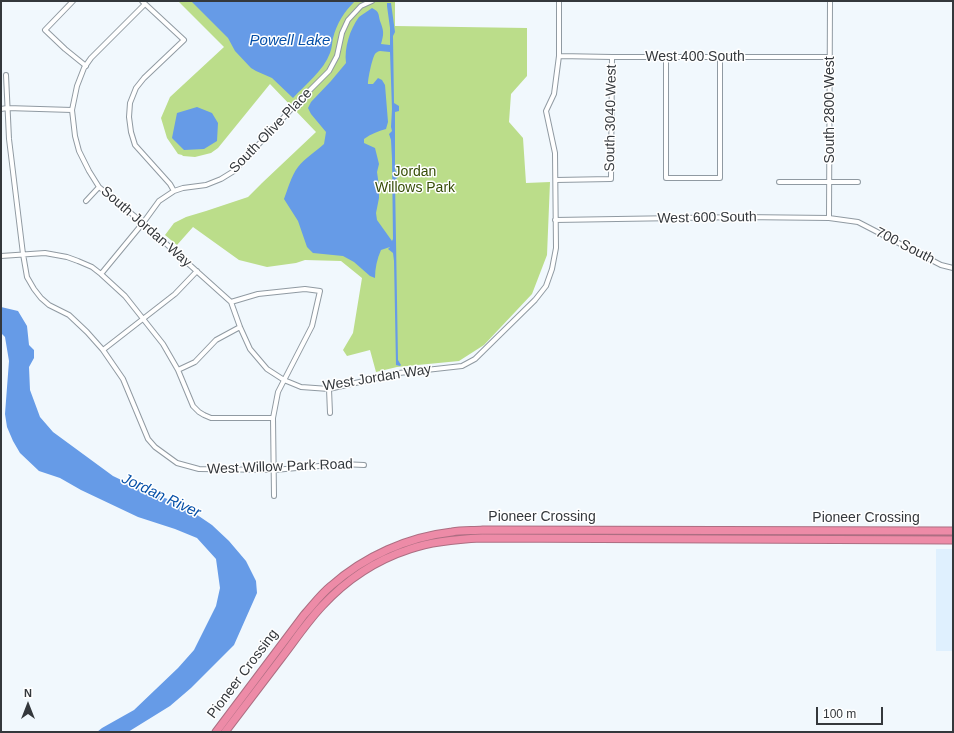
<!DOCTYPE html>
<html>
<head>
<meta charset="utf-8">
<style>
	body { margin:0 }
	#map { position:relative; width:954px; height:733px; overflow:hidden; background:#f1f8fd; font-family:Helvetica,sans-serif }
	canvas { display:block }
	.frame { position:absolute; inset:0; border:2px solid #34383c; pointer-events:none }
	.north { position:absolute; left:8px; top:685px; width:40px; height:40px; -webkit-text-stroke:3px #fff; paint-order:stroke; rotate:0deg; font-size:11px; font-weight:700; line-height:16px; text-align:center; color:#34383c }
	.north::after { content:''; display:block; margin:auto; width:14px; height:18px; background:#34383c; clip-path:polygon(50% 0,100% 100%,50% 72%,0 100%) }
	.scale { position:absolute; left:816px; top:707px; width:67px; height:18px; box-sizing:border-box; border:2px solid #34383c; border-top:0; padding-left:5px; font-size:12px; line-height:14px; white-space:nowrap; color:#34383c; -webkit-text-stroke:3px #fff; paint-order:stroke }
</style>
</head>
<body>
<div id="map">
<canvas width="954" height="733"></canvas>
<div class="frame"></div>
<div class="north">N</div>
<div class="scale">100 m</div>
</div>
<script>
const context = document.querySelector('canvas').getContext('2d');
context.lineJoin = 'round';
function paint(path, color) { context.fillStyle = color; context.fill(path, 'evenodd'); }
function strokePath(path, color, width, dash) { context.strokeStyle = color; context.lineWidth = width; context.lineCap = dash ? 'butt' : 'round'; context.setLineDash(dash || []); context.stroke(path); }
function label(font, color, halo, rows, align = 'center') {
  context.font = font + ' Helvetica,sans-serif'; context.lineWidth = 3; context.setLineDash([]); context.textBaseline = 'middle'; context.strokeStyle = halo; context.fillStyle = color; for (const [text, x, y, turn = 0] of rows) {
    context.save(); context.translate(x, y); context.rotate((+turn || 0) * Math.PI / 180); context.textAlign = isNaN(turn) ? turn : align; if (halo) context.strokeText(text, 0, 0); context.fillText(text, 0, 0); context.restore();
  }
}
const built = new Path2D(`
	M936,549H953V651H936Z`);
const green = new Path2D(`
	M178,1H395V26L527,28V76L511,94L509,122L523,138L526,183L550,182L547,255L532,294L484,345L459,361L397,367L376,372L370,350L347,356L343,350L353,333L362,278L341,261L305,260L296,263L267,267L239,260L193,227L177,245L165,235L174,223L186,217L206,211L248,197L262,183L316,132L270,84L218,148L211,153L195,157L183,156L182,155L178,154L167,138L161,118L170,97L224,47Z`);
const water = new Path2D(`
	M191,1H355C344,12 337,23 333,38C332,43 332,48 330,53C324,70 305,85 293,98L272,78L256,71L251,68L235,51L228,38Z
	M387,3H391L395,32L393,36L394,103L399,106V111L395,112V170L399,174V176L395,180L398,360L401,365L400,366L396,365L394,261L393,253L388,249L390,247L381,250C377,259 375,268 375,278L370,276L354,262L343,256L313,253L307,247L298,221L284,199C288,189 291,176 298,167C305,158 315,152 324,144L326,132L311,114L308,108L311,102L331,81L346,63C344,48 350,29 359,17C363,14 368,11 372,8C380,12 378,14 380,21C384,31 384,34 381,44L390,45V28L387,6ZM380,51L390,52L392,109L391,127L392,131L389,134L391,140L392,159L393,239L392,241L377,220L376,213L379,198V186L377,172L379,164L375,148L364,143V139C371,134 378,131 386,129L388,122L385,85L382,80L378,78L373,84H368C368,78 372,59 375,54C377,52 377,52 380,51Z
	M197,107L212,113L218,123L217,141L204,149L184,150L172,138L177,113Z
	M1,307L18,311L27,326L29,345L34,350V358L29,367L30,390L40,417L53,432L113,476L138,488L181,504L212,525L229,541L246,561L256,581L257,593L234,645L191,688L170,706L128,732H97L102,728L134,710L178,668L194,650L216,606L220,588L216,559L197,538L175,529L138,517L81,490L60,478L39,471L20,453L13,441L7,427L5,414L9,361L5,337L1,333Z`);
const street = new Path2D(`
	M73,1L45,30L65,49L86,66
	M142,1L184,40L144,78L136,88L130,103L129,117L131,132L135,145L170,184L174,191
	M145,4L91,58L84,68L77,86L72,110L75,136L79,151L89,171L99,187L143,223L231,302L240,327L250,349L267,369L284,380L301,387L329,389L399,373L462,366L475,359L535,300L546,286L552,269L556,248L555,153L546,111L554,94L559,56V1
	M559,56L612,57H830
	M666,57V178H720V57
	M6,75L9,139L23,254L27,277L34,289L41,298L49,305L69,315L87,332L103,350L123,379L148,439L155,447L177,463L199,469L274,470L342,464L364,465
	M1,109L7,108L72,110
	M556,180L611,179L612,57
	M779,182H858
	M86,201L99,187
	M829,218L830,1
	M555,220L741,217L829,218L858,222L941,265L953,268
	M1,256L45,253L67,257L78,261L92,267L101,274L125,296L163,344L178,370L193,406L199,412L204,415L211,418H273
	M101,274L143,223L159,201L174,191L183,188L206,185L221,179L234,171L296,104L329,71L337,56L342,33L348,20L361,6L372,1
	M231,302L258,294L305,289L320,291L312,326L278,392L273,418L274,496
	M103,350L175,294L197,271
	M178,370L195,362L216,340L240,327
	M329,389L330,413`);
const highway = new Path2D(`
	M216,732L304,615C313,605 321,594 331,586C365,556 408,537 452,532C462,530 473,531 483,530L953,531
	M225,732C244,707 263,682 282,657C295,640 307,622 322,606C346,580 376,560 410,549C433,541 458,539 482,538L953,540`);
const streetNames = [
	["West 400 South",695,57],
	["South 2800 West",830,110,-90],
	["South 3040 West",611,118,-89],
	["South Olive Place",271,131,-46],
	["West 600 South",707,218,-1],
	["South Jordan Way",146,227,41],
	["700 South",905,246,27],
	["West Jordan Way",377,378,-9],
	["West Willow Park Road",280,467,-2],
	["Pioneer Crossing",542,517],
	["Pioneer Crossing",866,518],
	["Pioneer Crossing",243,674,-53]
];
const parkNames = [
	["Jordan",415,172],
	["Willows Park",415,188]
];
const waterNames = [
	["Powell Lake",290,41],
	["Jordan River",161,496,25]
];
paint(built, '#dff0fe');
paint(green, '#bbdd8a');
paint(water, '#669be7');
strokePath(street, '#909aa2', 6);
strokePath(highway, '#ac6e82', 9);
strokePath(street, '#fff', 4);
strokePath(highway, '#ed8ba7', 7);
label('14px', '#34383c', '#fff', streetNames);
label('14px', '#374d07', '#fff', parkNames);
label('italic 15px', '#0650a8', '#fff', waterNames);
</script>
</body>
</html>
